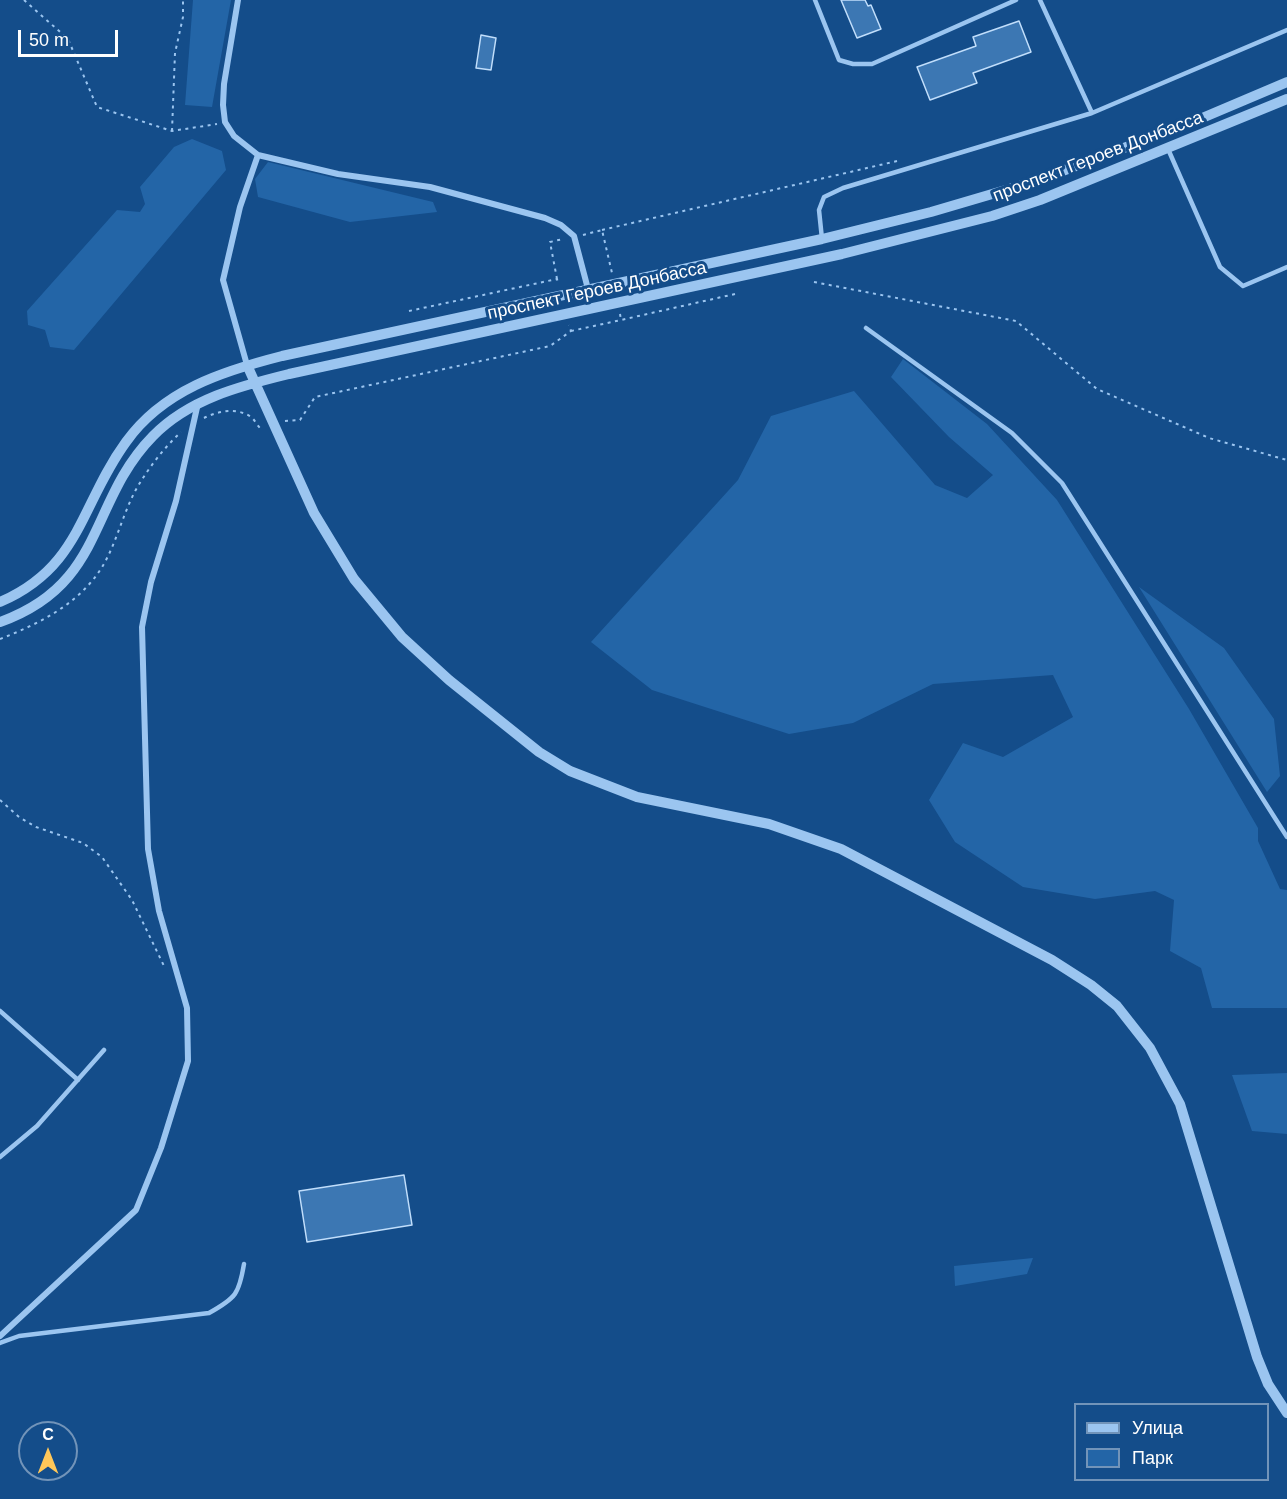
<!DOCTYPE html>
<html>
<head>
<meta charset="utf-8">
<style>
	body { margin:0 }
	#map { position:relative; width:1287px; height:1499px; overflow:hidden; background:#144d8a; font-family:Arial,sans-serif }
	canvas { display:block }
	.legend { position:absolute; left:1074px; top:1403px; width:195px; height:78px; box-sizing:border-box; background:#144d8a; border:2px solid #7294b9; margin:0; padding:8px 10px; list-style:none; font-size:18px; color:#fff }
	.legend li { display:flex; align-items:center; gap:12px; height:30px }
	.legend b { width:30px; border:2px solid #7294b9 }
	.north { position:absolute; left:18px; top:1421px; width:60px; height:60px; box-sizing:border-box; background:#144d8a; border:2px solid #7294b9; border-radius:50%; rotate:0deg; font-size:16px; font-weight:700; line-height:24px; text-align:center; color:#fff }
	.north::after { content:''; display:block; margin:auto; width:21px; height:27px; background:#ffc759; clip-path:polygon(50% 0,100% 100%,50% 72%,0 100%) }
	.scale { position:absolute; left:18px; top:30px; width:100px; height:27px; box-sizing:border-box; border:3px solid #fff; border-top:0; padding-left:8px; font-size:18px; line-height:21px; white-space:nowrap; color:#fff; -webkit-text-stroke:4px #144d8a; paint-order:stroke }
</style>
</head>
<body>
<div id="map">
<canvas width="1287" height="1499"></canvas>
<ul class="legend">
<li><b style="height:8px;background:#9bc5f0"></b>Улица</li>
<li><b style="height:16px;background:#2365a7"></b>Парк</li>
</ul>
<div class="north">С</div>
<div class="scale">50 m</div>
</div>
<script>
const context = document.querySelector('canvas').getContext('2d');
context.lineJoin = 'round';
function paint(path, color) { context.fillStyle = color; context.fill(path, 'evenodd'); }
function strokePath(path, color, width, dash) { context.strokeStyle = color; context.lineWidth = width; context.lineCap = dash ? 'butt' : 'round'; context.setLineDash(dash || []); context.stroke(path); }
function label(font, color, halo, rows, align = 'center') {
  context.font = font + ' Arial,sans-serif'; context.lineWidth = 6; context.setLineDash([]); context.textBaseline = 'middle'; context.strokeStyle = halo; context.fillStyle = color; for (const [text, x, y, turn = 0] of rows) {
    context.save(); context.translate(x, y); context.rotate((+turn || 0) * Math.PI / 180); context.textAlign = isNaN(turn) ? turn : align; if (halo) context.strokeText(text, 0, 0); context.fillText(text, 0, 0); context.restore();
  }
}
const green = new Path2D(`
	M193,0H231L212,107L185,105Z
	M192,139L222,151L226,170L74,350L50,347L45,330L28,325L27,311L117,210L140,212L145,204L140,187L174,147Z
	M268,162L433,202L437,212L350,222L258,197L255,179Z
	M903,359L987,424L1057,500L1189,709L1258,828V841L1280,889L1287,890V1008H1212L1201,968L1170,951L1174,900L1155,891L1095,899L1023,887L955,842L929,800L963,743L1003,757L1073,717L1053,675L933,684L853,723L789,734L652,690L591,642L738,480L771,416L854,391L935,485L967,498L993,475L949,437L891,377Z
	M1139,587L1224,648L1274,719L1280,776L1267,792Z
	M1287,1073V1134L1252,1131L1232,1075Z
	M1033,1258L1027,1274L955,1286L954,1266Z`);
const building = new Path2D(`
	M841,0H865L868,6L871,5L881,29L857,38Z
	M1019,21L1031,52L973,73L977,83L930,100L917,67L976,46L973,37Z
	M481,35L496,38L491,70L476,68Z
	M404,1175L412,1225L307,1242L299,1191Z`);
const path = new Path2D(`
	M24,0L68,39L97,107L172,131L217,124
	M172,131L175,53L183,17V0
	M602,230L897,161
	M583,235L602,230L612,273
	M557,279L550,242L563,239
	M814,282L1016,321L1097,389L1209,438L1287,460
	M409,311L557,279L558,284
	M620,314L621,320L735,294
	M571,331L621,320
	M204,418C218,411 237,407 251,417C256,421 258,428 263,430
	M285,421L300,420L315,397L550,346L571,331L569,325
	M0,639C41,623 83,602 105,562C118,538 124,510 138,486C150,466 164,448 181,432
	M0,800L19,817L36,827L83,843L102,857L132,900L164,966`);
const service = new Path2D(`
	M815,0L839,60L853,64H872L1016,0
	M1040,0L1092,113
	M1168,149L1220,267L1243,286L1287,267
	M822,239L819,210L824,197L843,188L1092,113L1287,30
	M866,328L1012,433L1062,483L1287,837
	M0,1011L78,1080
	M0,1157L37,1126L104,1050
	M0,1343L19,1336L209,1313C236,1298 239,1294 244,1264`);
const minor = new Path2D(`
	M238,0L224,84L223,105L225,122L234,136L258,155L338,174L430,187L545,218L561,225L574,236L588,289
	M247,365L223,280L240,207L258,155
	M0,1336L136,1210L161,1148L188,1061L187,1008L159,911L148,849L142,627L151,582L176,501L198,403`);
const tertiary = new Path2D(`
	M247,365L314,513L354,579L402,637L449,680L539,752L570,771L637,797L769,824L841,849L1052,960L1091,985L1117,1006L1150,1048L1180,1104L1257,1357L1268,1384L1287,1413
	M0,602C81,567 80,505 126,442C163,390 223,371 282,356L822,239L931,212L1033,182L1188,124L1287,82
	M0,622C106,584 88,502 153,436C189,399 240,386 289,374L842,254L992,216L1040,200L1287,99`);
const streetNames = [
	["проспект Героев Донбасса",1098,157,-21],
	["проспект Героев Донбасса",597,291,-12]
];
paint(green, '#2365a7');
paint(building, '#3c77b3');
strokePath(building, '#c1defb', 1.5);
strokePath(path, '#9bc5f0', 2, [3, 4.5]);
strokePath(service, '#9bc5f0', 4.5);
strokePath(minor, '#9bc5f0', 6);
strokePath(tertiary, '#9bc5f0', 10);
label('18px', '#fff', '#144d8a', streetNames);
</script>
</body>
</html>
